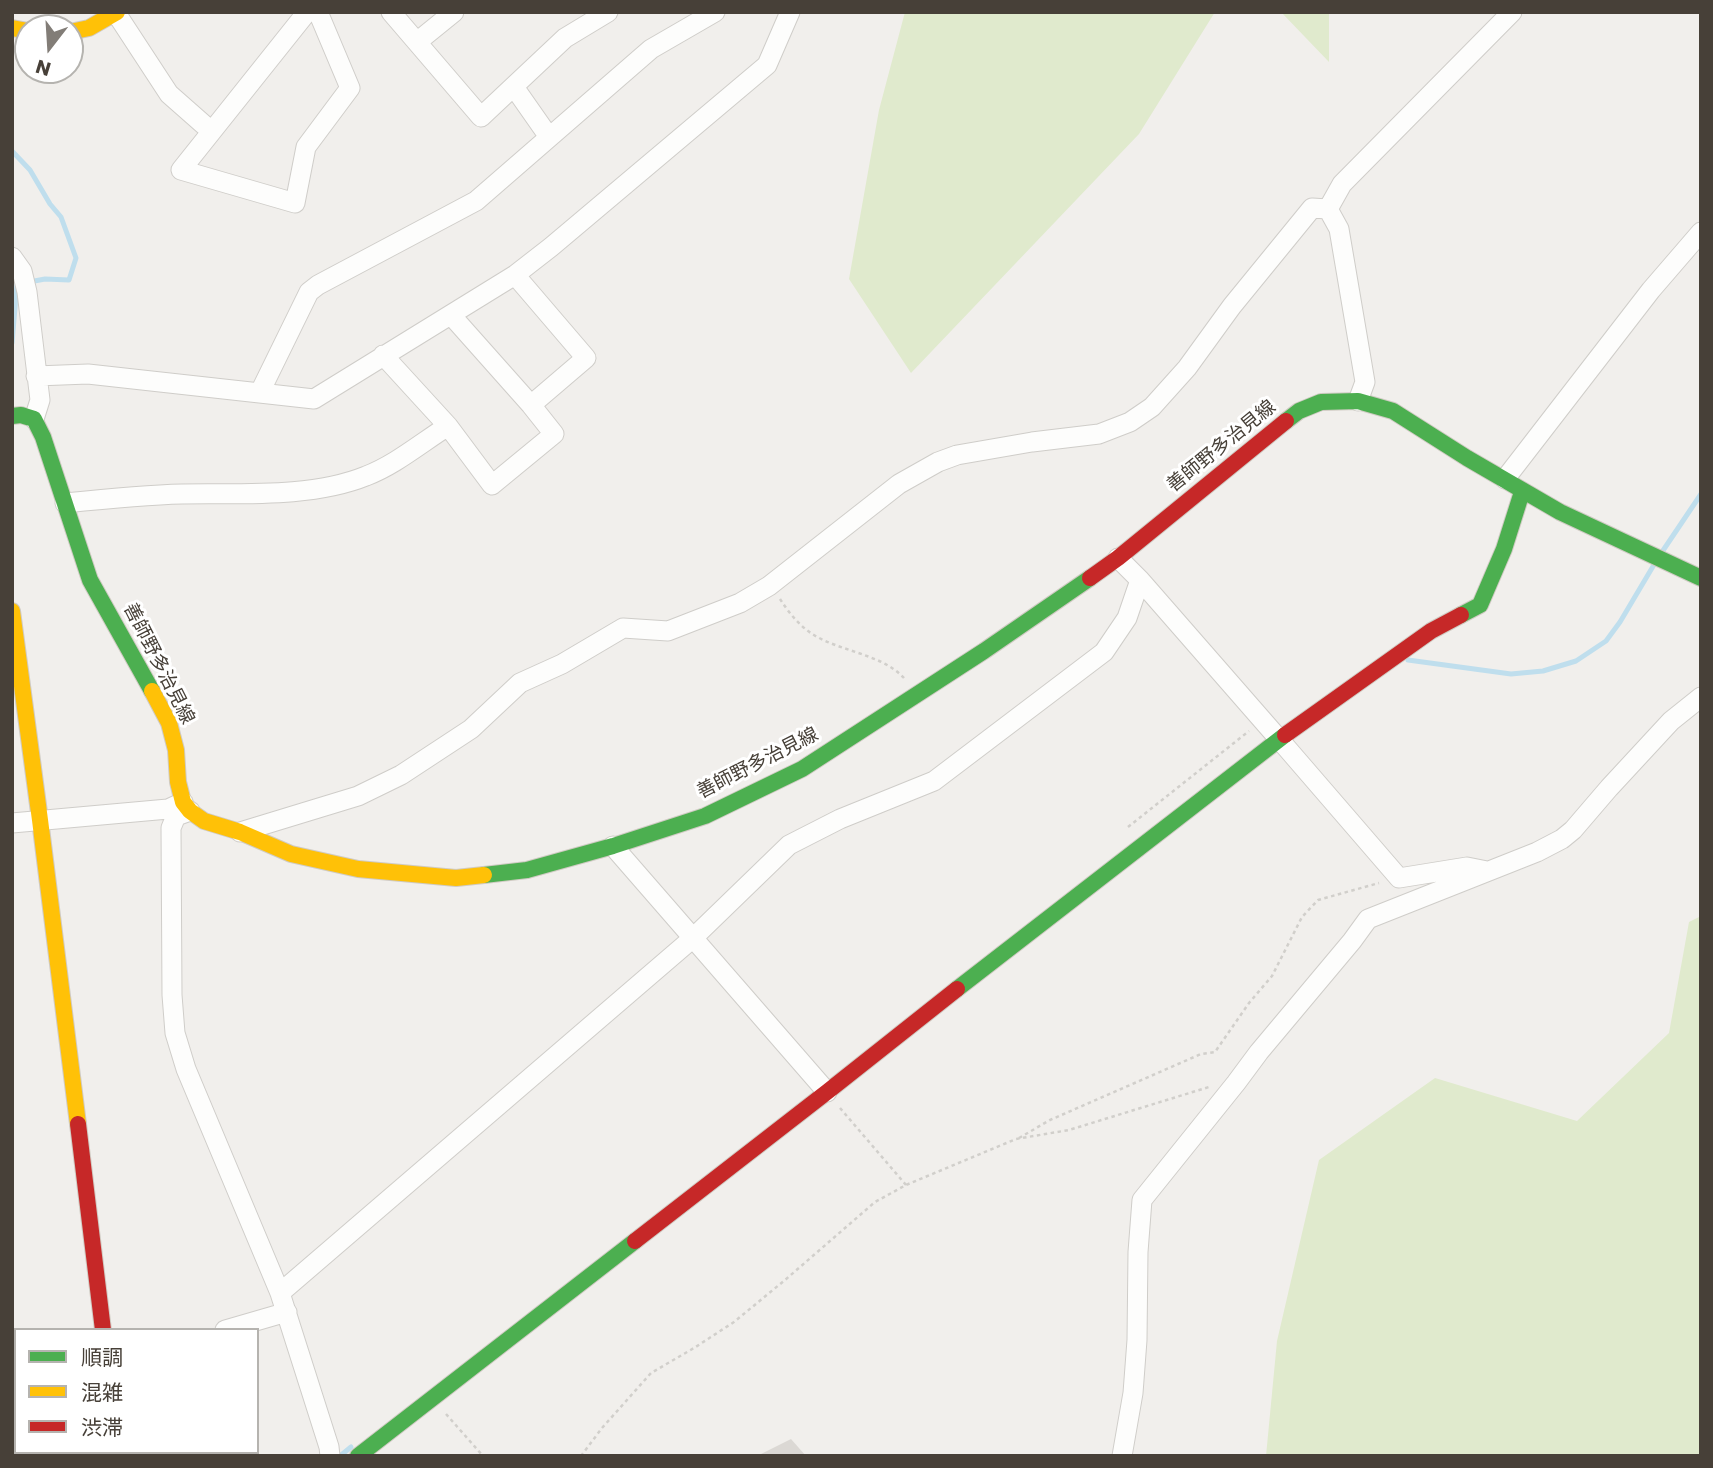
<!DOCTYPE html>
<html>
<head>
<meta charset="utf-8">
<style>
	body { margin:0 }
	#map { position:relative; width:1713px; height:1468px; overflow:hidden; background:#f1efec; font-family:Poppins,"Noto Sans JP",sans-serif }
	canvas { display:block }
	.frame { position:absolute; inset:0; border:14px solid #474038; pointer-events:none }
	.legend { position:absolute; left:14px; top:1328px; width:245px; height:126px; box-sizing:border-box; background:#fff; border:2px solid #b5b3af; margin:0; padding:9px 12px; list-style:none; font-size:21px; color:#474038 }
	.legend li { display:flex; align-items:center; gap:14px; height:35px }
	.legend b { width:35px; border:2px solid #b5b3af }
	.north { position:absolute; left:14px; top:14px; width:70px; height:70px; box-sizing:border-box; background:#fff; border:2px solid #b5b3af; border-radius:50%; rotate:197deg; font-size:19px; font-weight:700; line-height:28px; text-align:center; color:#474038 }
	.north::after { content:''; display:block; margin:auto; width:24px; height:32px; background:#827d77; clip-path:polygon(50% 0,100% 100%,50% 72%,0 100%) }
</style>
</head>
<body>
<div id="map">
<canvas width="1713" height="1468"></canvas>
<div class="frame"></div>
<ul class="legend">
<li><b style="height:9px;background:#4caf50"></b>順調</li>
<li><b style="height:9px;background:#ffc107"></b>混雑</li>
<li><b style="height:9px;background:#c62828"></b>渋滞</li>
</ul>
<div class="north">N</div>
</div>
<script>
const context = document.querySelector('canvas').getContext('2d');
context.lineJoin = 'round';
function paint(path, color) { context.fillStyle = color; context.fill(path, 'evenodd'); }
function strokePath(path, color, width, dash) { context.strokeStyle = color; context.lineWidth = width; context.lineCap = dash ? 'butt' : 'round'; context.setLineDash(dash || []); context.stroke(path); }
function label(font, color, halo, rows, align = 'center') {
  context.font = font + ' Poppins,"Noto Sans JP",sans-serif'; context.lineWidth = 6; context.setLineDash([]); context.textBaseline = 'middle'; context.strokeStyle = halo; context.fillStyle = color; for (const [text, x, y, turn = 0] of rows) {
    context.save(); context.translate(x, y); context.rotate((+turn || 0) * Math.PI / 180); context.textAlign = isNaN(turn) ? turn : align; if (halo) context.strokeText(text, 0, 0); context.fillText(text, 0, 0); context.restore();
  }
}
const green = new Path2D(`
	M905,12H1215L1139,134L911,373L849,279L879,110Z
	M1281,12H1329V62Z
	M1701,916V1456H1266L1277,1341L1319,1160L1435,1078L1577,1121L1669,1033L1689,922Z`);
const stream = new Path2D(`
	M12,151L30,170L50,204L61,217L76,258L69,280L45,279L29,282
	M12,343L17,284H19
	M1662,552L1701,494
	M1408,660L1511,674L1543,671L1576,661L1606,641L1620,622L1655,563
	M340,1456L351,1447`);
const building = new Path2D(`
	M791,1439L806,1456H757Z`);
const path = new Path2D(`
	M780,599C786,608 793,618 801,625C828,652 878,650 904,678
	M1128,827L1249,731
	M840,1108L906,1185
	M1019,1138L1050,1120L1201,1054L1215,1052L1249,1003L1272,976L1302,917L1318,900L1379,883
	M446,1414L483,1456
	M581,1456L602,1428L651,1373L694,1348L734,1322L785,1280L875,1202L906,1185L1016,1139L1069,1130L1209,1087`);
const street = new Path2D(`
	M307,12L181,170L295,203L306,147L350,88L318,12
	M391,12L481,117L565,38L608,12
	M116,13L169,94L211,131
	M417,42L454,12
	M514,87L549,137
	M1328,209L1342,184L1512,12
	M1328,209L1339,229L1365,382L1358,401
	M12,257L22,271L27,292L40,400L34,419
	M515,275L586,358L531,405
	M383,355L448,426L492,485L554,434L531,405L451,315
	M36,376L88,374L314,399L515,275L551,247L767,65L790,12
	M260,392L309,292L318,285L476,201L651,49L715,12
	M1505,479L1651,290L1701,232
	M65,503C104,499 143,495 182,494C240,493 312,498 366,476C395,465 421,443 448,426
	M1118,558L1140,580L1278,738
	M1279,739L1399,878L1467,867L1487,871
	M190,811L176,816L171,828L172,995L175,1033L186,1069L280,1293L329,1447L330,1456
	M12,823L168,809L183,802
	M240,832L358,796L401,775L471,729L520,683L562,664L623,628L668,631L740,603L769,586L899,484L938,462L957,455L1032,442L1099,434L1130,422L1152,407L1187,368L1232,306L1312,208L1328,209
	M613,846L827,1092
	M280,1293L693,938L789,845L840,819L934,781L1104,652L1127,618L1140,580
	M225,1330L287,1312
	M1122,1456L1133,1393L1137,1340L1138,1252L1142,1200L1236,1083L1259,1052L1352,941L1368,919L1537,852L1562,839L1573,830L1609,788L1671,721L1701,697`);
const fast = new Path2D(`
	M12,416L21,415L34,419L43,437L90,580L152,691
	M1286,421L1299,411L1321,402L1358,401L1393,411L1467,458L1560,512L1701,578
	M1461,615L1480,605L1504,549L1522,492
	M484,875L527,870L613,846L705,816L802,769L984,651L1090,578
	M957,989L1285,735
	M358,1456L635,1241`);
const slow = new Path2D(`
	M12,28L28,31
	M70,32L89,28L117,12
	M12,611L40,820L78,1124
	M152,691L169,723L176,750L178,782L183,802L190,811L204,821L240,832L291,854L358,869L456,878L484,875
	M130,1452L131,1456`);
const jam = new Path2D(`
	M1090,578L1118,558L1286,421
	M1285,735L1431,631L1461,615
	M78,1124L103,1330
	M635,1241L827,1092L957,989`);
const streetNames = [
	["善師野多治見線",1222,447,-39],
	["善師野多治見線",158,664,63],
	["善師野多治見線",758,764,-27]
];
paint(green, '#e0eacd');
strokePath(stream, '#bfdeed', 5);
paint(building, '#dbd8d4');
strokePath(street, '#cfcdc9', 21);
strokePath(fast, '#d0cbc3', 18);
strokePath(slow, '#d0cbc3', 18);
strokePath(jam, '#d0cbc3', 18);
strokePath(path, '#d1cfcb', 2.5, [3.5, 3.5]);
strokePath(street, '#fdfdfc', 19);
strokePath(fast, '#4caf50', 16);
strokePath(slow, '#ffc107', 16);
strokePath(jam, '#c62828', 16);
label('19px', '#474038', '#fff', streetNames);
</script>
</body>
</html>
